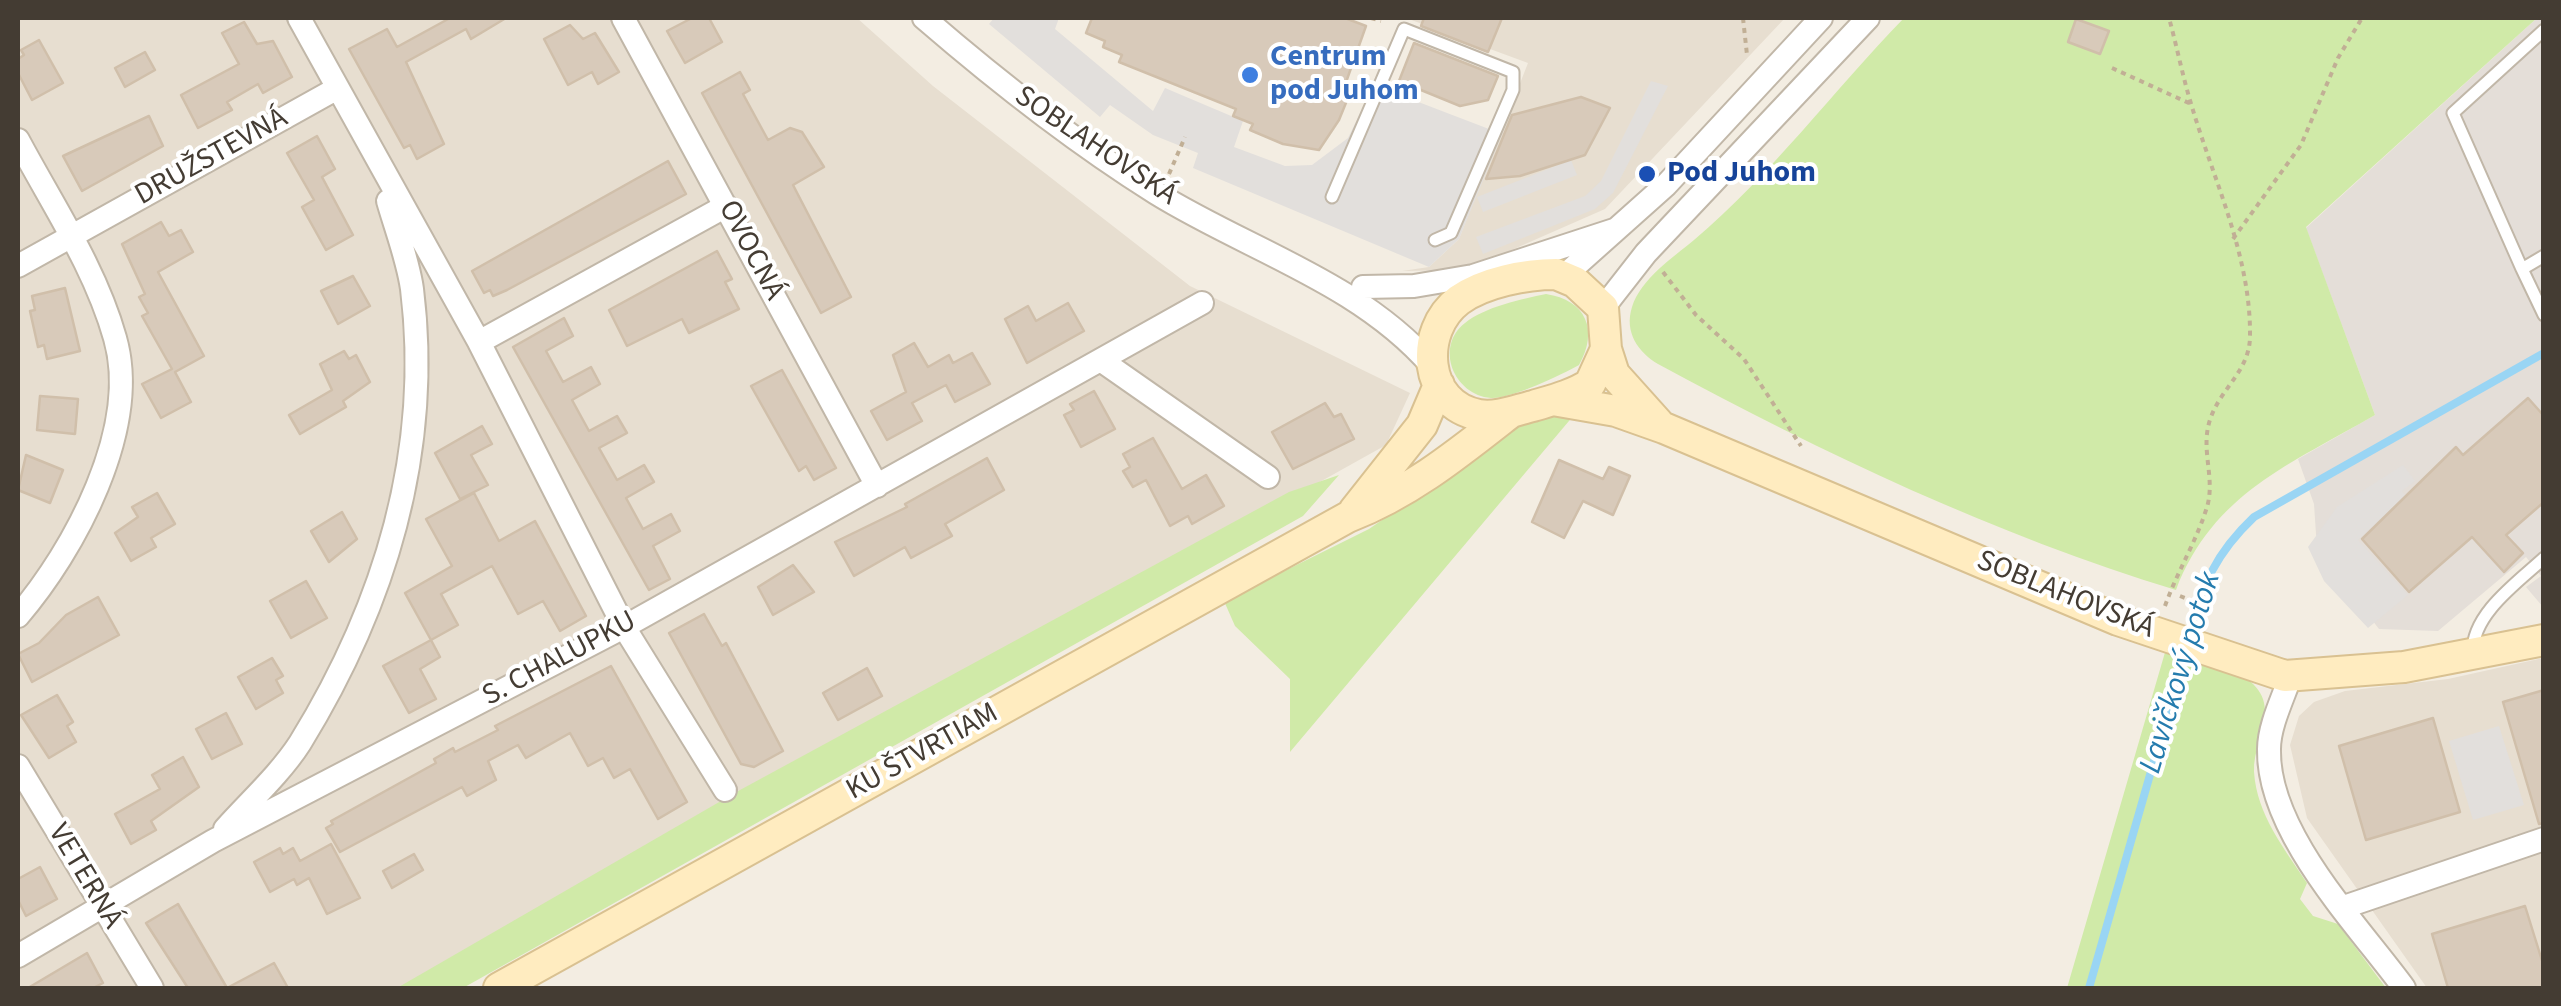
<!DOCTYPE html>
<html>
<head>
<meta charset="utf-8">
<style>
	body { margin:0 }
	#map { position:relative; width:2561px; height:1006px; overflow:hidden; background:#f3ede2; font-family:"Source Sans 3",sans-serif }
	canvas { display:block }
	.frame { position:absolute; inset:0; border:20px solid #443c33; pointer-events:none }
</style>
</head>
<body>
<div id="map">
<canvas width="2561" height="1006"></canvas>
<div class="frame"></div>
</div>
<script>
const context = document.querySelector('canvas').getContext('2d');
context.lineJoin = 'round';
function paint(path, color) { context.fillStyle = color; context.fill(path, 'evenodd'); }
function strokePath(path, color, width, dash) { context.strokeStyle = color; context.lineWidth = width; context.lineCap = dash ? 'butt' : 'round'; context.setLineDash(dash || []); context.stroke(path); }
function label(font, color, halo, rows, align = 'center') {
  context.font = font + ' "Source Sans 3",sans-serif'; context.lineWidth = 8; context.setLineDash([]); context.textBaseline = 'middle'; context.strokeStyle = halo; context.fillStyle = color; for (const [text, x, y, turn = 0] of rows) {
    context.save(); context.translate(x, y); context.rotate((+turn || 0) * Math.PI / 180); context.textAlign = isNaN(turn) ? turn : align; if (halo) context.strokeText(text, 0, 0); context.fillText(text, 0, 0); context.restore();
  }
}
const residential = new Path2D(`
	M18,18H857L933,86L1190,286L1410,393L1386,445L413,988H18Z
	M1406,18H1785L1605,209L1466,270L1402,271L1429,267L1459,239L1528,63Z
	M2543,658V988H2427L2307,818L2290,745L2299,716L2314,702L2345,691L2448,679Z`);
const industrial = new Path2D(`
	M2537,18H2543V607L2526,587L2541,576L2526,557L2438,631L2379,629L2317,549L2314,504L2298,459L2375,415L2306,228Z`);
const green = new Path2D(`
	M1904,18H2537L2306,227L2375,415C2291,464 2213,493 2176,590C1996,535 1824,454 1658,364C1638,352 1624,332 1632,307C1641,279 1672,258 1694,240C1772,174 1833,91 1904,18Z
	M1546,294C1586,300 1599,330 1579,365C1561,375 1511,399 1491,398C1454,395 1434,347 1465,323C1485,307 1521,299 1546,294Z
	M1534,415H1574L1290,752V679L1235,626L1224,601L1369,529Z
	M1339,475L1303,516L463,988H397L740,790L1289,492Z
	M2166,649C2196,659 2265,669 2265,710C2265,731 2253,751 2254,772C2257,815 2284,848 2307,883L2300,899L2313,916L2338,924L2386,988H2067Z`);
const parking = new Path2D(`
	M994,18H1059L1055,29L1153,111L1165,88L1243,121L1234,147L1285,166L1312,165L1348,138L1374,85L1502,134L1459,239L1429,267L1193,168L1198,153L1153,135L1110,105L1100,117L989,24Z
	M1651,81L1668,86L1613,193L1595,209L1483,254L1476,237L1585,196L1601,181Z
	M1571,160L1577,175L1483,212L1477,197Z
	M2403,465L2415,481L2402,491L2406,496L2358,540L2408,595L2368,628L2324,581L2308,547L2337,507Z
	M2499,726L2524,805L2473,820L2449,741Z`);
const stream = new Path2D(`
	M2189,635C2203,584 2215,554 2254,517L2544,353
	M2089,988L2186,649`);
const building = new Path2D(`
	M450,18H506L471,39L466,29L406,62L444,144L417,159L410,145L404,148L349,49L387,29L397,47Z
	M692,18H709L722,42L685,63L667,31Z
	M1092,18H1345L1366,26L1345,85L1352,88L1339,120L1319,150L1283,144L1250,130L1253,124L1233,116L1236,109L1119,62L1122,55L1103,47L1105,41L1086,33Z
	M1424,18H1502L1488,52L1421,26Z
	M2076,19L2109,31L2100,54L2068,42Z
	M244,22L257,44L273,41L292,77L263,93L258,84L227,102L232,110L198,128L181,95L239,64L222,33Z
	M570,25L583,39L595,33L619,72L598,84L592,72L568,85L544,39Z
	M39,40L63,83L32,100L18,73V59L24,55L21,50Z
	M1414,43L1498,76L1488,100L1460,106L1399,81Z
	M145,52L155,70L125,87L115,68Z
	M740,72L750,90L743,94L768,140L790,128L802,132L824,167L793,185L851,297L821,313L702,93Z
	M1581,97L1610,108L1585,155L1520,176L1486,179L1512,115Z
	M149,116L163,146L82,191L63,156Z
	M317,136L335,169L322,177L353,235L326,250L302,207L314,200L287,153Z
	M668,161L686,194L507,290L493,296L490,290L484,293L472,271Z
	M161,222L169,236L181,230L193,252L158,272L204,356L175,372L191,402L161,418L142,384L172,369L142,316L148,313L139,297L145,294L122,244Z
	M717,251L732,279L725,282L739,309L689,333L682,319L627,346L609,310Z
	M353,276L370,306L338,324L321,291Z
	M65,288L80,351L47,359L44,345L38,347L30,311L35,310L32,296Z
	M1068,303L1084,331L1027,363L1005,319L1028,306L1036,321Z
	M564,318L573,336L546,351L563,382L591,367L600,384L572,400L589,431L617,416L627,433L599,448L617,480L644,465L654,482L626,498L643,529L671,514L680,531L653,546L670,579L649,590L513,347Z
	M914,343L928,367L949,355L953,363L972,353L990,384L955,402L946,385L912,403L922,421L887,440L871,411L906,392L893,355Z
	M344,351L349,359L356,355L370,382L343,401L346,407L300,434L289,415L332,390L320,364Z
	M782,370L836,468L814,480L806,466L799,471L751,386Z
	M1094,391L1115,429L1081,447L1064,415L1074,410L1070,404Z
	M40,396L78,399L75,434L37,430Z
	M2528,398L2544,416V502L2506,535L2523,553L2504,572L2472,537L2409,592L2362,539L2456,447L2463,455Z
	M1325,403L1334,417L1341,414L1354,439L1293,469L1272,432Z
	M482,426L492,444L471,455L488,485L460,499L435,453Z
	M1153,438L1182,489L1206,475L1224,506L1192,524L1188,516L1170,526L1146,480L1133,487L1123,471L1130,467L1123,454Z
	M26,455L63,470L50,503L18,490Z
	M987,458L1004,490L945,524L952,536L911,558L905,547L854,576L835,542L907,507L905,504Z
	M1559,460L1603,479L1609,467L1630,476L1613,515L1583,501L1564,538L1532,522Z
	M157,493L175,524L151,538L156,547L131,561L115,533L138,517L132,507Z
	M474,493L499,541L535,521L586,616L560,631L543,601L518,614L492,566L441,594L458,625L431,640L405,593L452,566L426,519Z
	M342,512L357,539L329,562L311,531Z
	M793,565L814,592L773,615L758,587Z
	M306,581L327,618L291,638L270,601Z
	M98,597L119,635L32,682L18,654L39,643L66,615Z
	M704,614L722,646L726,643L783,751L754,767L741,764L669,633Z
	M431,640L440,657L420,669L436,699L409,713L383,666Z
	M272,658L283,676L276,680L283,693L256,709L238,677Z
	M611,666L687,802L658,819L630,769L614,778L603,758L588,766L570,733L526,758L518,745L488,761L496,780L467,796L462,787L340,852L326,828L333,824L331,821L436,763L434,759L453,748L455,752L498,730L495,726Z
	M867,668L882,696L838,720L823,693Z
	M2544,690V823L2539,824L2503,702Z
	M57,695L73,722L67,726L76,742L49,758L21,715Z
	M226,713L242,744L212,759L196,729Z
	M2433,718L2460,812L2366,840L2339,746Z
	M183,757L199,787L151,821L156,830L131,844L115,814L160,789L152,775Z
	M331,844L360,898L327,914L309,878L297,885L294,879L270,892L254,862L280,848L283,854L293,848L300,861Z
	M414,854L423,870L392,888L383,871Z
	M40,867L57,899L26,916L18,900V879Z
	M178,904L227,988L274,963L288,988H188L146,923Z
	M2525,906L2544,967V988H2448L2432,934Z
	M87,953L103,983L93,988H28Z`);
const path = new Path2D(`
	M1371,18L1381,21
	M1743,18L1747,55
	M2112,68L2191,104
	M1169,174L1185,137
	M2233,239L2301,145L2338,58L2362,18
	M1663,272L1696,315L1744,359L1801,446
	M2180,596L2213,609
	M2165,606C2177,572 2197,540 2207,507C2216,477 2199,448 2211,417C2222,387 2250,370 2250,336C2251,257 2214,181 2192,107C2183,78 2177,47 2169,18`);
const lane = new Path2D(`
	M2544,30L2453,113L2522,269L2544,256
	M1332,197L1404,29L1513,72V90L1451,233L1435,240
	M2522,269L2544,315
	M2473,652C2472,614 2518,582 2544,558`);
const street = new Path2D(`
	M299,18L479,342L624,627L725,790
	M623,18L877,486
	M924,18C997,81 1073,141 1156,193C1248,250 1359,282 1432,366
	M18,140C52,204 95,267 115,338C141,428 74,551 18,616
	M18,266L336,89
	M1564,276L1666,185L1821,18
	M1363,287L1414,286L1473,276L1614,230
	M1603,308L1646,253L1868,18
	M479,342L726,206
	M1102,361L1268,477
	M2291,675C2283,698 2269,726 2269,749C2267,832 2357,924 2404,988
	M18,766L152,988
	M225,829C249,802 280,774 300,743C385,605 432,451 412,289C408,260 396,229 388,201
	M2344,907L2544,839
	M18,956L213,841L624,627L1202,303`);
const secondary = new Path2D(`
	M1556,274L1575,282L1603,308L1606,349L1590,384C1573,395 1553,400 1533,406C1516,410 1497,418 1479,415C1423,405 1418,331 1459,300C1484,282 1526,274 1556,274Z
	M1606,349L1614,374L1658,423
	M1553,400L1616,411L1664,428L2118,620L2285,676L2404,667L2544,640
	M1354,511L1422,425L1439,385
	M499,988L1348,517C1410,493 1460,452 1511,412`);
const markers = [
	[1250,75,10,"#3f7fe0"],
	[1647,174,10,"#1a4fb4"]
];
const shopNames = [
	["Centrum",1270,58],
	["pod Juhom",1270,92]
];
const streetNames = [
	["SOBLAHOVSKÁ",1095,147,34],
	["DRUŽSTEVNÁ",212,158,-29],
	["OVOCNÁ",750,251,62],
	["SOBLAHOVSKÁ",2065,596,22],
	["S. CHALUPKU",560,660,-28],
	["KU ŠTVRTIAM",923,753,-29],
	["VETERNÁ",84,877,59]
];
const transitNames = [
	["Pod Juhom",1667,174]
];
const waterNames = [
	["Lavičkový potok",2182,673,-73]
];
paint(residential, '#e7ded0');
paint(industrial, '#e4ded8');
paint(green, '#d0eaa8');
paint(parking, '#e2dfdc');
strokePath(stream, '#99d5f4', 8);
paint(building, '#d8caba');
strokePath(building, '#d0bfaa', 2.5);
strokePath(lane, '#c1b7a8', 15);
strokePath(street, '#c1b7a8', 26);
strokePath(secondary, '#d9c191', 34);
strokePath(path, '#c1af95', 4, [5, 5]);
strokePath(lane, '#fff', 11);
strokePath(street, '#fff', 22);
strokePath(secondary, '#ffecc0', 30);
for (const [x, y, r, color] of markers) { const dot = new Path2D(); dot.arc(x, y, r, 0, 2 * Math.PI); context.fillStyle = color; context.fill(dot); strokePath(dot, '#fff', 4); }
label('bold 30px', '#366cbe', '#fff', shopNames, 'left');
label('30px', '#443c33', '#fff', streetNames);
label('bold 30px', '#164399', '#fff', transitNames, 'left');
label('italic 32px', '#257cae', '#fff', waterNames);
</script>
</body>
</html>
